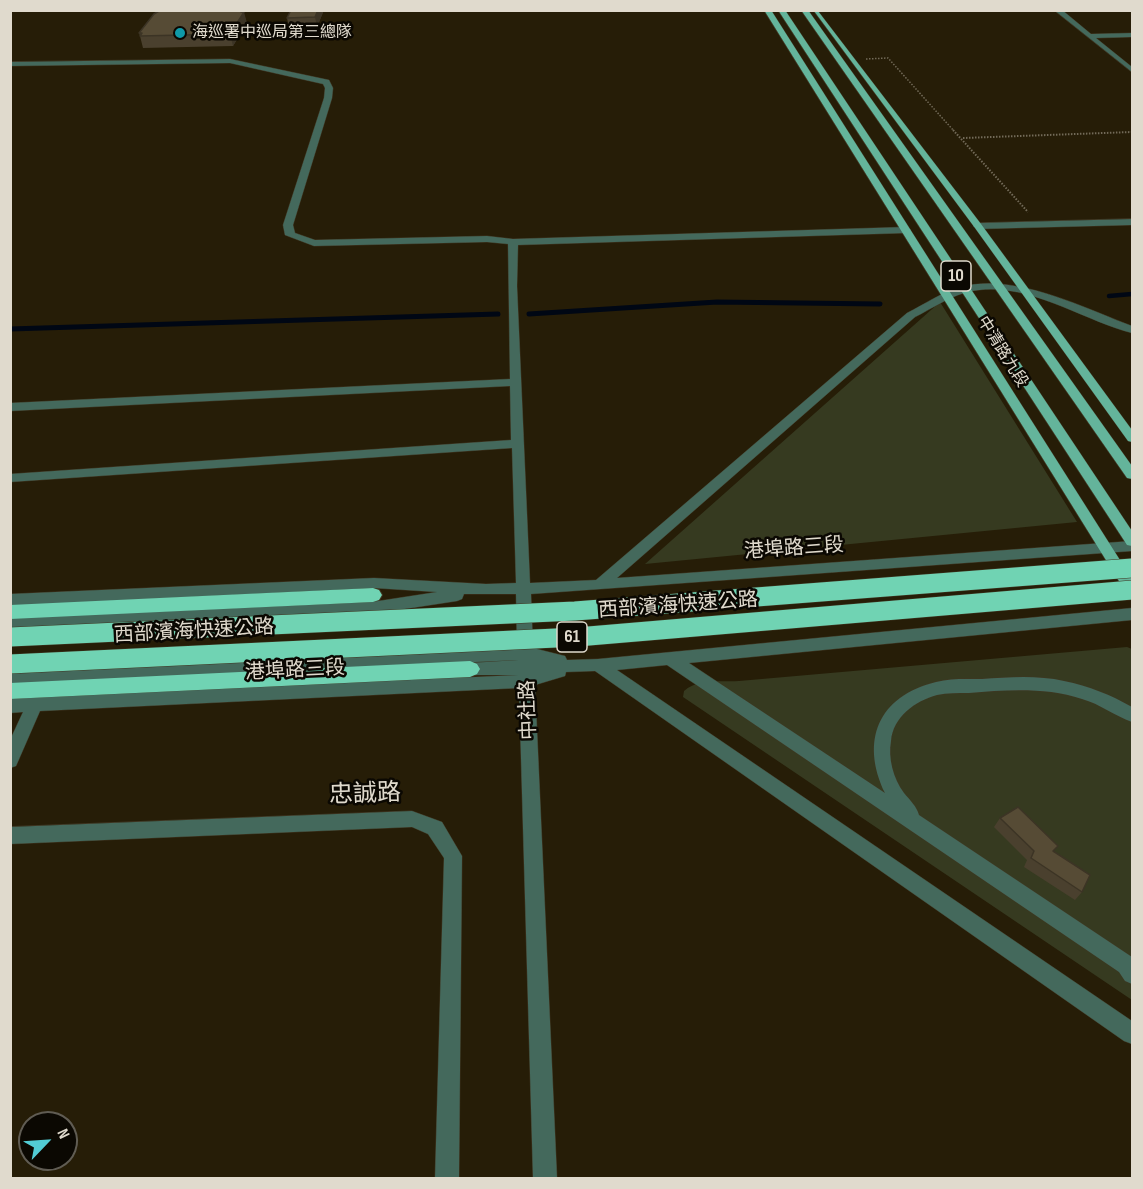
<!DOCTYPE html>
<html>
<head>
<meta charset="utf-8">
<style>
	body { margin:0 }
	#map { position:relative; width:1143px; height:1189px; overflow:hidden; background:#261d07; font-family:"Sofia Sans Condensed",sans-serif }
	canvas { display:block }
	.frame { position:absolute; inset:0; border:12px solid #e0dacd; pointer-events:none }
	.north { position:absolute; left:18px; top:1111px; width:60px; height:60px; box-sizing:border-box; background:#0b0802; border:2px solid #605c53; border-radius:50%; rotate:65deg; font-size:16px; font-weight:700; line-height:24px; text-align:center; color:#e0dacd }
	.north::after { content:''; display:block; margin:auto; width:21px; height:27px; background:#52ccd5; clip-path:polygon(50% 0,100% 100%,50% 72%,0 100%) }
</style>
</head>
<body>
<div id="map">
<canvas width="1143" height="1189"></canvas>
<div class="frame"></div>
<div class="north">N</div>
</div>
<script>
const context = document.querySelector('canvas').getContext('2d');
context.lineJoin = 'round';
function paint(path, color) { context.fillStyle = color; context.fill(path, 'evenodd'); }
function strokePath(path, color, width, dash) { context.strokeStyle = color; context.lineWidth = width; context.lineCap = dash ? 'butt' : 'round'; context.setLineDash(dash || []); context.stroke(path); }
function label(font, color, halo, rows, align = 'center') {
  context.font = font + ' "Sofia Sans Condensed","Noto Sans TC",sans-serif'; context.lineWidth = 5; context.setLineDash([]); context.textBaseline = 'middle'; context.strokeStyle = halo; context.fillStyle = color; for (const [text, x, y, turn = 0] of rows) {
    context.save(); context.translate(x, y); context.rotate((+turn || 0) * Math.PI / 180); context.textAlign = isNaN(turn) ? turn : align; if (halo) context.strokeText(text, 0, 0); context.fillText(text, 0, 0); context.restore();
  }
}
const green = new Path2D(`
	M940,302L1077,522L645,564Z
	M1127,647L1132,649V1000L683,697L684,691C698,678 721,682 739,681Z`);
const streamFar1 = new Path2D(`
	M1109,296L1132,294`);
const stream = new Path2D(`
	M529,314L717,302L880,304
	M10,329L498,314`);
const pathFar1 = new Path2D(`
	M866,59L888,58L954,131`);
const path = new Path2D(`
	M953,130L1028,212
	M963,138L1132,132`);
const minor = new Path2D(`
	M1054,10H1062L1091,34L1132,33V37L1096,38L1132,67V72Z
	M230,59L329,80L333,88L332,98L293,225L295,233L315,240L487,236L513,239L906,227L911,230L906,233L518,245L517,286L530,583L596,580L907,313C925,304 942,292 961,287C1014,272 1084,308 1132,326V333C1081,320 1020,276 964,293C947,298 931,309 915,317L617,578L1132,541V551L531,594L533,648L565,656L567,660L598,659L1132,608V620L689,663L885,793C860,741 878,696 936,682C951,678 967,679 982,679C1009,677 1038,675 1064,681C1089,686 1111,695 1132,707V722C1115,716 1100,704 1082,699C1046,687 1006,690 969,693C958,693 947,693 937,695C915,701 893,717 891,741C888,758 893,778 904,793C910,800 917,807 919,815L1132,957V984L1125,981L1119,972L667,665L617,670L1132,1021V1044L1124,1041L595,671L566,672L565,676L535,685L557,1178H533L519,688L40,711L16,766L10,768V740L23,712L10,713V699L518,675H470L464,674L462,669L464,664L470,663L518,660L10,684V671L517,647L516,594H464L462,599L457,601L372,614L10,630V618L372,602L437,592L374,588L10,606V594L374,578L486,584L516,583L512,448L10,482V474L511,440L510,386L10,411V403L510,379L508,244L487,242L314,246L285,235L283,225L324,98L325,88L323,84L230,63L10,66V62Z
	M1132,219V225L978,229L973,226L978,223Z
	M412,811L442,822L462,856L459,1178H435L444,858L428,834L412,827L10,844V827Z`);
const major = new Path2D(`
	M764,10H771L1132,579V595L1127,594Z
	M778,10H785L1132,531V546L1127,545Z
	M801,10H808L1132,466V479L1127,478Z
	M814,11H818L981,224L1132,430V442L1128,441L975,228Z`);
const highway = new Path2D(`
	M373,588L379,590L382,595L379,600L373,602L10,619V605Z
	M470,661L477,664L480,669L477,674L470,677L10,699V683Z`);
const highwayBridge = new Path2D(`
	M10,637L575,611L1132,568
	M10,664L577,637L1132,590`);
const wall = new Path2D(`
	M324,10L317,27L289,28L287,18Z
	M243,12L247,23L233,46L143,48L140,36L139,33Z
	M1000,818L1054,851L1082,892L1075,900L1024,867L1027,860L994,827Z`);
const shadedWall = new Path2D(`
	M242,10H243V13L244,12L247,23L233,46L230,34Z
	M318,10H324L317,27L315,17Z`);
const building = new Path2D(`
	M242,10L241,12H244L230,34L140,36L142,33H139L154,14L159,11Z
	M291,10H318L315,17L287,18Z
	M1018,807L1058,846L1053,851L1090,875L1082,892L1031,858L1034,851L1000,818Z`);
const markers = [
	[180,33,6,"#0f9aa8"]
];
const farPoinames = [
	["海巡署中巡局第三總隊",192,33]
];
const farStreetnames = [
	["中清路九段",1002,352,58]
];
const shields = [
	[956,276,30],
	[572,637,30]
];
const shieldNames = [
	["10",956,276],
	["61",572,637]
];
const streetNames = [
	["港埠路三段",794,549,-4],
	["西部濱海快速公路",678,606,-4],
	["西部濱海快速公路",194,632,-3],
	["港埠路三段",295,671,-3],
	["中社路",529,710,-92]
];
const nearStreetnames = [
	["忠誠路",365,795,-2]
];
paint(green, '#363a20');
strokePath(streamFar1, '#000714', 4.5);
strokePath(stream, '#000714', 5);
strokePath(minor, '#403723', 1);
strokePath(major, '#403723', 1);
strokePath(highway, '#403723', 2);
strokePath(pathFar1, '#726a58', 1.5, [1.5, 1.5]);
strokePath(path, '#726a58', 2, [1.5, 1.5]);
paint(minor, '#44695c');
paint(major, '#64b49b');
paint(highway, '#70d3b3');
strokePath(highwayBridge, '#403723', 20, []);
strokePath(highwayBridge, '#70d3b3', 19);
paint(wall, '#4a402e');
paint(shadedWall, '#3c3425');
paint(building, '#564b35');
strokePath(building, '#3c3425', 1.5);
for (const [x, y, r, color] of markers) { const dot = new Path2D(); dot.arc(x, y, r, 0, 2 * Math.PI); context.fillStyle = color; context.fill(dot); strokePath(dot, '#0b0802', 2); }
label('16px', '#e0dacd', '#0b0802', farPoinames, 'left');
label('16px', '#e0dacd', '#0b0802', farStreetnames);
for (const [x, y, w] of shields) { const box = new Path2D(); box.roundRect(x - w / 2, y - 15, w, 30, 4.5); context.fillStyle = '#0b0802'; context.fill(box); strokePath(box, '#e0dacd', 1.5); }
label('bold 18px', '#e0dacd', null, shieldNames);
label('20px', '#e0dacd', '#0b0802', streetNames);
label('24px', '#e0dacd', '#0b0802', nearStreetnames);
</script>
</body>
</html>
